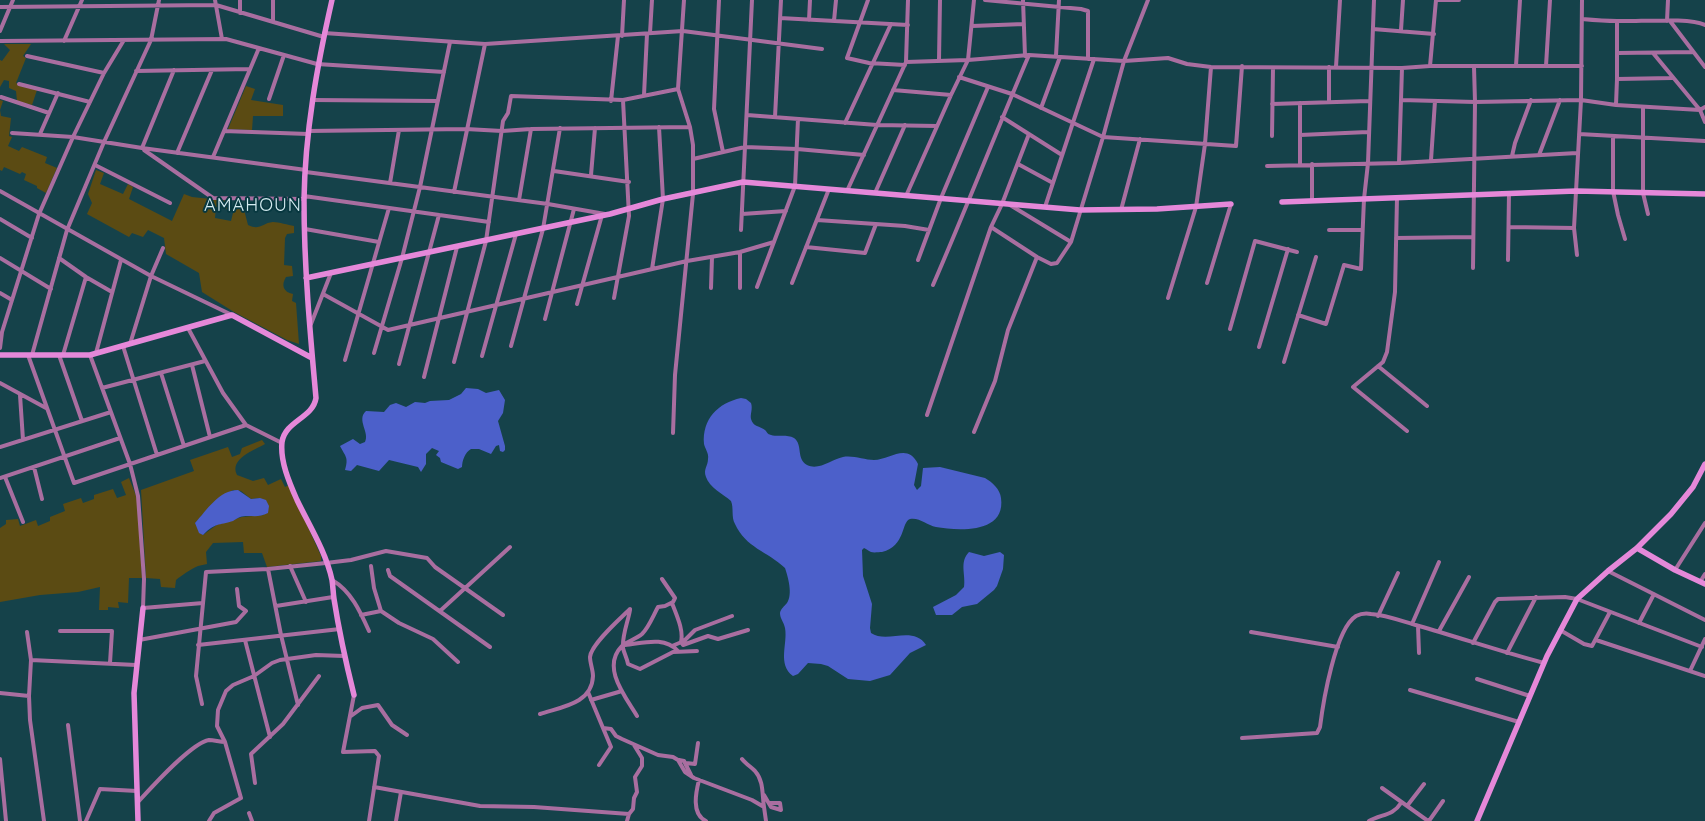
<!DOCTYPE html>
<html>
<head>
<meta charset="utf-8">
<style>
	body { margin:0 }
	canvas { display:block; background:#15424a }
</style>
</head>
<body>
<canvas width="1705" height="821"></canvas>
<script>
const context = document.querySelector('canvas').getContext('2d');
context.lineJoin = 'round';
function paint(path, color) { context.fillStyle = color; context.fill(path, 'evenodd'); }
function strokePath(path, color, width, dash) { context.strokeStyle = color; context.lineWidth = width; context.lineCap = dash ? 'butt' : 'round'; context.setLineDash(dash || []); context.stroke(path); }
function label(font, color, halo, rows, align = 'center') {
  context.font = font + ' Quicksand,sans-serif'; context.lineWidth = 4; context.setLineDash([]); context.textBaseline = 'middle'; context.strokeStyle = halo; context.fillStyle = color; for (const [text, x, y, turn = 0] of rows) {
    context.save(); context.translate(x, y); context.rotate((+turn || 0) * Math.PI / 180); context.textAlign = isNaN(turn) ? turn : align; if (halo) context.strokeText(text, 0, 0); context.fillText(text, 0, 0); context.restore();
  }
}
const green = new Path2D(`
	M4,44H31L23,56L26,58L16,83L37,90L32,105L17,101L16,91L9,88V81L4,80L0,87V60L2,61L10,50Z
	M246,86L255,89L251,100L283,105V116H253L252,130L228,129Z
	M0,100L3,101L0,110L1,116L11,118L9,136L12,137L8,146L19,151L22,147L47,157L45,163L57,168L46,193L37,188V186L24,180L26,174L22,172L20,174L4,167L2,171L0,170Z
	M96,170L104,173L100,184L123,194L128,184L133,187L129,199L172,221L184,194L192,197L230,201L228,209L216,207L215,218L231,221L235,205L242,202L248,225C260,231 262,223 273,222C279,222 288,225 294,226V233L287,234L285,238L284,265L292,266L293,276L286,277C281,285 283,292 293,294L292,301L296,303L299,344L287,340L234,312L202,292L199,273L166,254L164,238L148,230L143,237L132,233L129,237L87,214L92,203L88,194Z
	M262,440L265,444C254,450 229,459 237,475L253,481L264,478L268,485L281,479L285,487L289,485L321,556V561L267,567L262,553H244L243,542L213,543L206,552L207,564C204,565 201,565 198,566C191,569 182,575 176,580L175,588L161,587L160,579L146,578L141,490L194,471L190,460L228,447L232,457L240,454L242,448ZM233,490L241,491L251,499L260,498L264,515L242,517L218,524L203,535L195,523L213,503Z
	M129,478L137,498L142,578H129L128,603L118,602L119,608L108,607V610H99L100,587L78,592L40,595L0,602V528L6,524V520L18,519L20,526L36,520L38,526L50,521V517L65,511L63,504L81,498L83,503L94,499V495L113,489L117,498L126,495L121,482Z`);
const water = new Path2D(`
	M466,388L478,389L486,393L499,390L505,400L503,413L498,421L505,446V450L503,452L500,451L499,445L496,446L491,454L479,449H471C465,452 462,461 462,467L458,469L441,462L440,458L436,455L439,451L432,448L426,454V464L421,472L418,467L389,460L379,471L357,465L351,471L345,470C349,457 345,456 340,446L353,439L360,444L365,442C370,432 356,420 366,411L384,412L390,405L396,403L406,407L415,402L425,403L430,401L449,400L461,394Z
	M741,398L746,399L751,403C753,409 750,414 751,419C753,427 760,426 765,430C768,433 767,434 771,435C778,437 787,434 794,438C803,444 796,459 807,465C819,471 832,459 843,457C853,455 864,460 874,460C890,460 907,442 918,464L914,485L917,490L921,486L923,468L940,467L985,478C992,482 1000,489 1001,498C1006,534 958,531 936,527C927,525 919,517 910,519C901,522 906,546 882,552C879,552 874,553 871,552C868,551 867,549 864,548L862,550L863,576L872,604L870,628L871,633C887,644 913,625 926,645L910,653L890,675L870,681L848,679L828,666L821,664L808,663L798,674L793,676C777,664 788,644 785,628C784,622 780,619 780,613C781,608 784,607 787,603C793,594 788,577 785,568C767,551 746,548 735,524C731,517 734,508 731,501C723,494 709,487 706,477C703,469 708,466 708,459C709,453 705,449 704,444C702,419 718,403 741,398Z
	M238,490L251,499L260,498L266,500L269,506L268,513C257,519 249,514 240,517C237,518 235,520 233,521C218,526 216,522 203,535L199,533L195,523C207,510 219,490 238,490Z
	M969,552L984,556L1000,552L1004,555L1003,569L997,586L994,590L977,604L962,607L952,615H936L933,607L956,595L964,587C966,575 959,562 969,552Z`);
const street = new Path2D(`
	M215,0L222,39
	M719,0L714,109L723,152
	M868,0L847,58L869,63L905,65
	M985,0L1081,9L1088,11V59
	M1023,0L1025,56
	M1438,0H1459
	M0,7L216,5L324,37
	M240,13V0
	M780,18L908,25
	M1582,19C1593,20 1605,21 1617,21C1636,22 1690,17 1705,25
	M809,20L810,0
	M834,21L836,0
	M1667,21L1668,0
	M1670,21L1705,67
	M273,22V0
	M972,26L1024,24
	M1373,29L1434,34
	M1401,30L1403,0
	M0,31L13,0
	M324,33L485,44L683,31L822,49
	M650,33L652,0
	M622,36L624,0
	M0,41L226,39L317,64L444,72
	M64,41L82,0
	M1618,53L1693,52
	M1653,53L1700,110L1705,122
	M27,56L104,73
	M1056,56L1059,0
	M939,60L940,0
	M906,62L968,60L1029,55L1124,61L1168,58L1187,64L1211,67L1402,68L1430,66H1582
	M1430,66L1436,0
	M1516,66L1520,0
	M1546,66L1550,0
	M1336,67L1340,0
	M136,71L250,69
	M959,77L1012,94L1103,137L1236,146L1242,66
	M1617,79L1672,78
	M19,84L90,102
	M893,90L951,95
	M644,95L647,34
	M1,97L49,113
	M269,99L284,55
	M312,100L438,101
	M1401,100L1475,102L1581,100L1616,105L1700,110L1705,107
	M611,101L618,36
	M1329,102V67
	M1300,103V165
	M1272,104L1369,101
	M1616,105L1617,79V21
	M1643,107V193L1648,214
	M1041,108L1060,57
	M747,115L877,125L937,126
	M775,117L781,0
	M1002,117L1062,155
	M845,123L891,24
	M224,131L308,134
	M308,131L466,129L502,131L531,129L690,127
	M12,133L73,137L142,148L306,170
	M40,134L58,93
	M1579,134L1705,141
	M1300,135L1368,132
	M1272,136L1273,68
	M1613,136V191L1618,215L1625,239
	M142,148L174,70
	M144,150L213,198L304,199
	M177,153L212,70
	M1539,155L1560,100
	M1512,156L1515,143L1531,100
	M213,157L259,48
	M693,159L745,147L797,149L864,155
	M1431,160L1435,101
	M1399,163L1402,68
	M1018,164L1053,183
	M1312,164V201
	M95,165L170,203
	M1267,166L1399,163L1577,153
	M554,171L629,182
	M306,172L548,204L605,214
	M591,175L595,128
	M390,183L399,130
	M0,191L151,276L232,315
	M847,191L906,62L908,0
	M454,192L485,44
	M875,193L905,125
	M304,196L489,222
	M906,196L951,95L968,60L974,0
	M1397,198L1395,292L1387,352L1383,362L1353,387L1407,431
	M519,200L531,129
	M1010,205L1071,242
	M1045,207L1094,59
	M1121,210L1140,139
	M742,214L786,211
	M0,219L32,238
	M817,220L905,226L929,230
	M991,227L1037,257L1051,264L1057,263L1071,242L1103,137L1124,61L1148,0
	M1509,227L1574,228
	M305,229L379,242
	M741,230L752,0
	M1329,230H1362
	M1396,238L1472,237
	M806,247L865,253L876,224
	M1577,255L1574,228L1581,100L1582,0
	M0,258L51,289
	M59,258L86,277L112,292
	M918,260L941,198L988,87
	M1508,260L1509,193
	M1473,268L1475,102L1474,67
	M652,269L663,199L659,127
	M792,283L829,189
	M1207,283L1231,204
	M933,285C966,209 996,132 1029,55
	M757,287L795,186L798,119
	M711,288L712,257
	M740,288V252
	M0,293L12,300
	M323,294L388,330L687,261L740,252L774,242
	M614,298L629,216L623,100
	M1168,298L1196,207L1205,144L1211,67
	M577,304L602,215
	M1298,315L1326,324L1344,265L1361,269L1364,199L1368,163L1374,0
	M545,319L574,209
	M311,324L331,273
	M188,328L223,393L246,425L282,443
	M1230,329L1255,241L1297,252
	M130,344L151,276L163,248
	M123,346L157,455
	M511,346L543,229L560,128
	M1259,347L1288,249
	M0,348L2,332L39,214L73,137L104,73L124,40
	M96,353L121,260
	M374,353L402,258L420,187L450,42
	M28,355L74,483L246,425
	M32,355L67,230L104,142L151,40L159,0
	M59,355L82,421
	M63,355L86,277
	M90,355L130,464L138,496L144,579L143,608L203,603
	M482,356L516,234
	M345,360L389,208
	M454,362L486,241L503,121L508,113L511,96L623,100L678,89
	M1284,362L1316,257
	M399,364L439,215
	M192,365L210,437
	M1378,366L1427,406
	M161,373L184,446
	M424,377L457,247
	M0,383L46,408
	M102,388L205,361
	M20,395L23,440
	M927,415L991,227L1002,204L1029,134
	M974,432L995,381L1008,330L1037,257
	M673,433L675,375L693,194V145L690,127L678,89L684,0
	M0,447L111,412
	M34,467L42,499
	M5,477L23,522
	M0,478L120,438
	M290,566L306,602
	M371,566L374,588L381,611L399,623L433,639L458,662
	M268,569L281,635L298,705
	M388,570L390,576L490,647
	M1675,570L1705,523
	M1608,571L1705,620
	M332,580C351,591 360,611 369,631
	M1700,582L1705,574
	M672,603C676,614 684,630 681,642L683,645L708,636L718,639L748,630
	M276,606L333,597
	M630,610C628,622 622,635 623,648C624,653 627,658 628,664L640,669L673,652L697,651
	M440,611L510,547
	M361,615L381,611
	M1378,616L1398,573
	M1639,623L1654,594
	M1412,624L1439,562
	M1418,626L1419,653
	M1560,630L1584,644L1592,646L1610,612
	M60,631H112L110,663
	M1439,631L1469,577
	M27,632L31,660L29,696L30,720L44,821
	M1251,632L1338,647
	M139,640L236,622L246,611L239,606L237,589
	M245,640L270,737
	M1596,640L1705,676
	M1473,643L1495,602L1498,599L1565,597L1577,599L1702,647
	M198,645L340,629
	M625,645C644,643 664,636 678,651
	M672,646L684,641L695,630L732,616
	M1507,653L1536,597
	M31,660L136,665
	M1690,671L1705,639
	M1477,679L1530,696
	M1410,690L1519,722
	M588,692L603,728L611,729L616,736L622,739L658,755L673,757L678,760L685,772L694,778L752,800L764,807L766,821
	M0,693L29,696
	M354,695L343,752L375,751L379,756L369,821
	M591,700L622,691
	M202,704L196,676L206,572L268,569L326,563L351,560L386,551L427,558L435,567L503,615
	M540,714C561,707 592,704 593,676C593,670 590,663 590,657C591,644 621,618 630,609
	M351,716L362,708L378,705L392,725L407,735
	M637,716C625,696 601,667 622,646C628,641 636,639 642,634C649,627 653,616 658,607L665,606L673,602L675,598L662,579
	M68,725L80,821
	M1242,738L1317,733L1320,727C1323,703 1335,629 1356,616C1360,614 1366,613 1371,614C1387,615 1404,622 1419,626C1461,638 1502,652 1544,663
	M0,759L6,821
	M742,759C746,764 751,767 755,771C764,781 762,795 764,807
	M679,760L684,761L691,775
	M686,763L695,764L698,743
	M599,765L611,747L603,728
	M699,780C696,792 691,814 706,821
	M255,783L251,754L283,724L319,676
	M374,787L480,806L534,807L629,814
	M1382,788L1428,821
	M764,795L771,807L781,810L780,803H769
	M138,802C151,788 191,743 209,740C214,740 220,742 225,742
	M1407,806L1424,784
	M249,813L252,821
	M86,821L100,789L137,791
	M209,821L214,813L241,798L225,742L217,726L218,710L226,691L233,685L254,676L272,663L280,660L316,655L344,656
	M396,821L401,792
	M627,821L629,814L633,809L634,798L637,792L635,777L642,766V758L634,745
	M1369,821C1381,814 1393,816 1401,803
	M1429,821L1443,801`);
const secondary = new Path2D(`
	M332,0C317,66 305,132 304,200C304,266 310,332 316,398C313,418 285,421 282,442C280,461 289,482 297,500C309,525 326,552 332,580C333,586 333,592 334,599C339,631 346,663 354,695
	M1282,202L1576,191L1705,194
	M306,278L610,214L663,199L743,182L1080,210L1157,209L1231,204
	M0,355H90L232,315L312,358
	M1637,548L1675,570L1705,584
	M138,821L134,693L143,608
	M1477,821L1547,656L1577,599L1608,571L1637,548L1671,514L1693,487L1705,464`);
const quarterNames = [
	["AMAHOUN",253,206]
];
paint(green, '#5b4b13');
paint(water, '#4c60ca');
strokePath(street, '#a96ea0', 4);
strokePath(secondary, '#e588d9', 5.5);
context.letterSpacing = '1px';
label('18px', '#d4ebf0', '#073840', quarterNames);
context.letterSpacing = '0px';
</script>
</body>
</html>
